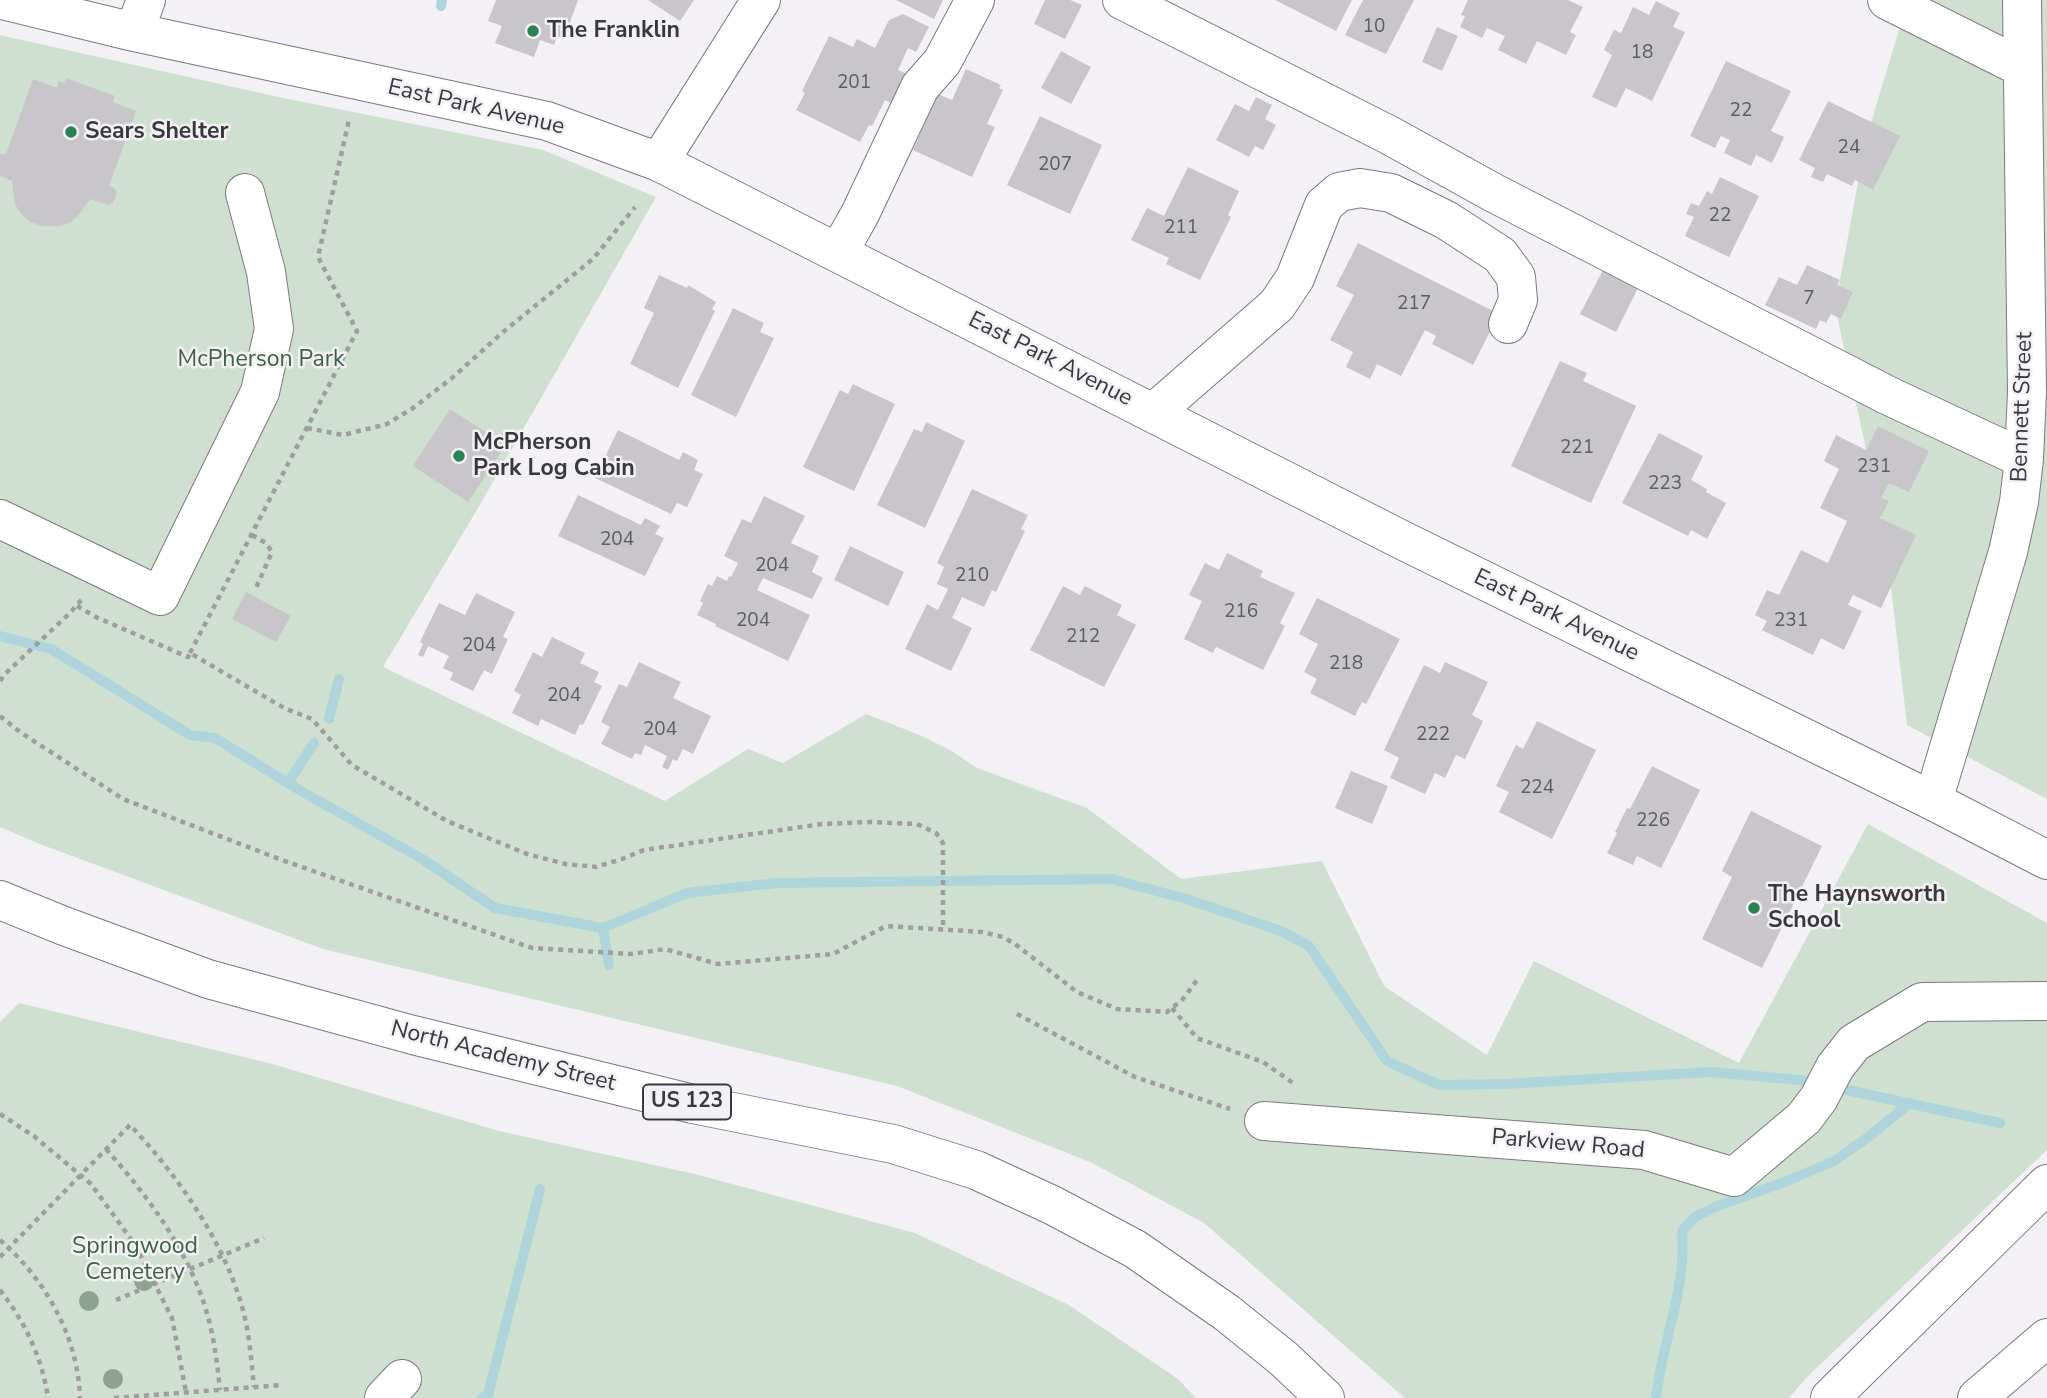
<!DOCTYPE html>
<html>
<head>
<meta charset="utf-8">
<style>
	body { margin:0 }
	canvas { display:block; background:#f3f1f6 }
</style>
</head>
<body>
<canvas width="2047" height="1398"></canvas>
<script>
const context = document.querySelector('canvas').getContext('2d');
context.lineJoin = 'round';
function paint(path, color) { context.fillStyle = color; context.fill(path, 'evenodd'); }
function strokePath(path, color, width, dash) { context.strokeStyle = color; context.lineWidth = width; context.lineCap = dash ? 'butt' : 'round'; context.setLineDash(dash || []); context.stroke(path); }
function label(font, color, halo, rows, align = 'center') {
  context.font = font + ' "Nunito Sans",sans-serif'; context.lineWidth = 5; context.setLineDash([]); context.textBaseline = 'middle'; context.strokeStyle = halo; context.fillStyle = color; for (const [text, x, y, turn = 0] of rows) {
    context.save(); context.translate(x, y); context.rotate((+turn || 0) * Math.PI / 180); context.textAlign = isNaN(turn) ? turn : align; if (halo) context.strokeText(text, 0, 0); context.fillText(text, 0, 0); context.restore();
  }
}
const green = new Path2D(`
	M1908,0H2047V799L1907,725L1885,536L1835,307L1866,139Z
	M0,35L288,99L543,150L656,197L478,508L383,667L665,801L748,749L783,763L866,714L922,736L950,750L977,768L1087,808L1181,879L1322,861L1384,986L1487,1055L1534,961L1739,1063L1868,824L2047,923V1150L1807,1377L1789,1398H1405L1204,1223L1090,1162L897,1086L323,949L37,843L0,827Z
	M19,1003L269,1063L499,1131L695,1174L915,1233L1069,1305L1178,1379L1196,1398H0V1022Z`);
const stream = new Path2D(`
	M441,6L442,0
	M0,636L51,649L190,735L215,738L301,791L424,860L495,908L603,928L687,893L776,883L1112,879L1186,899L1281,931L1309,946L1387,1061L1439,1085L1506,1084L1711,1072L1800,1080L2000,1123
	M329,719L339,679
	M288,783L314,743
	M603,928L609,965
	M482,1398L488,1395L540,1189
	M1656,1398C1662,1342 1687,1288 1682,1231L1695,1217L1715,1207L1787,1181L1834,1161L1867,1138L1910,1103`);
const building = new Path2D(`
	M496,0H578L564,39L557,36L554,45L540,40L534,57L495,43L502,26L488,21Z
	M648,0H694L680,21Z
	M896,0H943L934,19Z
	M1045,0H1070L1082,5L1065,39L1034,24Z
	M1275,0H1352L1336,31Z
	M1363,0H1414L1386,54L1345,35Z
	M1468,0H1568L1583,7L1570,32L1576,35L1566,55L1537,41L1526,64L1498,50L1505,36L1487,28L1482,38L1460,27L1465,16L1461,15Z
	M1656,1L1680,13L1673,27L1685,32L1652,101L1626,88L1616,108L1592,97L1612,55L1604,50L1614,30L1621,33L1633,7L1649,15Z
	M903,14L929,27L916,52L908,48L898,70L907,74L892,104L885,100L872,126L869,125L860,142L796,110L805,93L802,91L829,36L853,47L857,39L875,48L889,20Z
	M1437,27L1458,36L1442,71L1422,62Z
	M1061,51L1091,67L1071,104L1041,88Z
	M1726,61L1791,91L1771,131L1784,137L1772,163L1756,155L1751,166L1724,153L1730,140L1721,136L1715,148L1690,136Z
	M966,69L1001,85L999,88L1003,90L987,124L995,127L972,177L913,150L938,94L952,100Z
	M66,78L115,96L113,102L136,111L109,186L114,188L117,193L113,203L108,205L90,199L80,213L71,222L60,226H42L30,222L21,214L15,204L12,181L0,176V154H6L33,79L57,88L59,81L64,83Z
	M1256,97L1272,105L1265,119L1276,125L1263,150L1255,146L1249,157L1216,140L1235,104L1249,111Z
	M1828,101L1900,136L1873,190L1855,180L1852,186L1827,174L1823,182L1811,177L1815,168L1799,160Z
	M1040,116L1102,145L1070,214L1007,185Z
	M1188,167L1239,191L1228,215L1231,217L1200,280L1166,264L1169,258L1131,240L1147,208L1164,216Z
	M1720,177L1759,196L1729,257L1685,236L1694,217L1686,214L1691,203L1699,206L1707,191L1712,194Z
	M1358,243L1499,314L1473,365L1432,344L1436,336L1425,330L1401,376L1377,364L1370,379L1346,367L1353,352L1330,340L1354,295L1336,286Z
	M1807,265L1840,280L1837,285L1853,292L1841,319L1831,314L1826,323L1820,320L1816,329L1765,305L1779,277L1797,285Z
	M1603,270L1638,288L1616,332L1580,314Z
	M659,275L687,288L688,285L716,302L712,309L715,311L678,388L630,364L654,313L644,308Z
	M733,308L764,323L760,332L774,338L736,417L691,395Z
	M1560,361L1587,373L1583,381L1636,406L1591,503L1511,466Z
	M853,384L895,404L854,491L803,467L840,390L848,394Z
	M450,409L506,445L468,502L413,466Z
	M926,422L965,441L925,528L877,505L914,429L922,432Z
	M1878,426L1929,451L1909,492L1889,483L1881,498L1889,501L1880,518L1916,535L1881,608L1853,595L1848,605L1862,611L1844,650L1821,638L1813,655L1762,630L1767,621L1755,615L1767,590L1779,595L1801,550L1828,563L1847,521L1820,508L1839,469L1824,461L1836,435L1866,450Z
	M618,430L679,460L683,452L698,460L694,470L703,474L687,507L677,503L671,514L595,478Z
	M1659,433L1703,456L1691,480L1707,489L1706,492L1726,503L1707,539L1691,530L1688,536L1622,503Z
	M972,489L1028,515L1021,529L1025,531L996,592L992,590L984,607L962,597L952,618L972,628L951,671L905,649L927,604L938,610L948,589L937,584L944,567L937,563Z
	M578,495L641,525L645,518L660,526L655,534L664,538L645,576L558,536Z
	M764,496L805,516L791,543L819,556L812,572L823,578L812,599L763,578L757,590L810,615L788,661L715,626L716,624L697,615L703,603L700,601L708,584L712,586L717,576L727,581L729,576L731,577L738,563L724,556L742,519L751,523Z
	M850,546L904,572L888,606L834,580Z
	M1227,553L1263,571L1260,577L1295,593L1280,623L1285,626L1263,670L1216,647L1213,653L1184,639L1202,601L1189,595L1205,563L1219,570Z
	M1063,586L1080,595L1085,586L1122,605L1117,615L1136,625L1104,687L1030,650Z
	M246,592L291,616L276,642L232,619Z
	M476,593L515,612L503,637L508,639L492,674L484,670L473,691L450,680L453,673L443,668L449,656L428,646L423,657L418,655L423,644L420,642L439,603L465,615Z
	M1317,598L1400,639L1366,704L1362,702L1355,716L1310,693L1317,679L1304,672L1318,644L1299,634Z
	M552,637L585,653L580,663L599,672L594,682L602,686L583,725L580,724L575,735L541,719L538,726L512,713L521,695L514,691L533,652L542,657Z
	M639,662L681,682L673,698L711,716L693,754L683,749L677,761L673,759L668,770L662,767L667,756L645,745L641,755L635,753L632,759L601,744L610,727L601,722L619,684L627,687Z
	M1445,662L1488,682L1472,715L1483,721L1465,759L1456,755L1445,778L1435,773L1425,794L1390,778L1399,758L1384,750L1424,665L1440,673Z
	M1537,721L1596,750L1552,839L1499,812L1509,792L1496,786L1516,745L1523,749Z
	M1652,766L1700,790L1661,868L1637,856L1633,865L1607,853L1617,833L1615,832L1627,808L1630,809Z
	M1351,771L1388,786L1372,824L1335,808Z
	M1751,811L1822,846L1762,968L1702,939L1732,877L1722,871Z`);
const path = new Path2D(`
	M307,428L343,435L387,424L413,408L452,378L503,332L593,259L635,207
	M252,535L266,543L272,552L255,590
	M77,606L98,618L188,657L190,653L284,708L312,719L352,765L447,821L527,854L566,864L596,867L622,859L644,850L822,824L871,822L917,824L936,833L943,843V929
	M190,653L357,331L318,257L349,120
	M0,681L6,673L70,613L83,598
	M0,716L20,732L123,799L282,860L532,948L632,954L665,949L718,964L833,954L886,926L982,932L1003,937L1015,944L1077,992L1117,1009L1167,1012L1183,999L1197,980
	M1172,1008L1197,1038L1263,1062L1296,1085
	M1017,1014L1135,1077L1230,1109
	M0,1114L35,1137L91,1184L136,1246L172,1318L186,1392
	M106,1149C147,1195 188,1250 206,1310C214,1336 217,1362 220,1390
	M0,1240C46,1280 78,1337 80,1398
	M0,1257L130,1125C174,1171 220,1236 239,1297C249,1326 251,1357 254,1387
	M0,1290C25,1322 42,1357 48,1398
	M116,1300L264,1238
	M114,1398L282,1385`);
const minor = new Path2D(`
	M2,0L134,32L547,121L659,162L1404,541L1933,801L2047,860
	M1122,0L1389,135L1494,193L1889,396L2024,459
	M1887,0L2023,68
	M134,32L146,0
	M659,162L761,0
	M838,253L860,214L920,87L942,62L975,0
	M1153,413L1277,305L1295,278L1324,205L1339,192L1360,188L1391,193L1446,220L1500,255L1516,277L1518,300L1508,324
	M0,519L160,596L260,392L274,329L266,272L245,193
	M1933,801L2008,552L2019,502L2024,459L2027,392L2022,0
	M1264,1121L1644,1150L1734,1177L1804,1118L1819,1098L1835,1067L1854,1043L1922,1002L2047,1001
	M384,1398L402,1379`);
const major = new Path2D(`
	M1830,1398L2047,1184
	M1977,1398L2047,1338`);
const highway = new Path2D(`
	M0,900L64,926L208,979L413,1035L693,1104L893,1144L976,1170L1052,1205L1135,1249L1227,1313L1284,1359L1325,1398`);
const trees = [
	[144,1281],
	[89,1301],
	[113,1379]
];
const markers = [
	[533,31,7,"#2c8155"],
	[71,132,7,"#2c8155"],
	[459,456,7,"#2c8155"],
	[1754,908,7,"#2c8155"]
];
const numberNames = [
	["10",1374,27],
	["18",1642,53],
	["201",854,83],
	["22",1741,111],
	["24",1849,148],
	["207",1055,165],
	["22",1720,216],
	["211",1181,228],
	["7",1809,299],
	["217",1414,304],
	["221",1577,448],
	["231",1874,467],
	["223",1665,484],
	["204",617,540],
	["204",772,566],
	["210",972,576],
	["216",1241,612],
	["204",753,621],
	["231",1791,621],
	["212",1083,637],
	["204",479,646],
	["218",1346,664],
	["204",564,696],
	["204",660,730],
	["222",1433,735],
	["224",1537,788],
	["226",1653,821]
];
const shields = [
	[687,1102,88]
];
const shieldNames = [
	["US 123",687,1102]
];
const poiNames = [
	["The Franklin",547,31],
	["Sears Shelter",85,132],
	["McPherson",473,443],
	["Park Log Cabin",473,469],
	["The Haynsworth",1768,895],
	["School",1768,921]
];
const streetNames = [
	["East Park Avenue",476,108,13],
	["East Park Avenue",1050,360,27],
	["Bennett Street",2023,407,-88],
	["East Park Avenue",1556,616,26],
	["North Academy Street",503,1057,14],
	["Parkview Road",1568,1145,5]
];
const parkNames = [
	["McPherson Park",261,360],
	["Springwood",135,1247],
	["Cemetery",135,1273]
];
paint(green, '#cfe0d0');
strokePath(stream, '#afd4db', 10);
paint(building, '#c8c6cb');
strokePath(minor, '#7b797e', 40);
strokePath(major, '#7b797e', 40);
strokePath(highway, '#7b797e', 40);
strokePath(path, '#9e9da0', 4.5, [5, 5]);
strokePath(minor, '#fff', 38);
strokePath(major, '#fff', 38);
strokePath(highway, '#fff', 38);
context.fillStyle = '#8ea292';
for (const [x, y] of trees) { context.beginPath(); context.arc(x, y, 10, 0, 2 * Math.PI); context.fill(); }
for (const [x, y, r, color] of markers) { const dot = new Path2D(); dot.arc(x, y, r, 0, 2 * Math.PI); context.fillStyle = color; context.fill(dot); strokePath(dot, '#f3f1f6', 2.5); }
label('19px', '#5d5c5e', null, numberNames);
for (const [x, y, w] of shields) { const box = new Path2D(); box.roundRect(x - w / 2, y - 17.5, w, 35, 5); context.fillStyle = '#f3f1f6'; context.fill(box); strokePath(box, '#39383a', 2); }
label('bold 21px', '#39383a', null, shieldNames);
label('bold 23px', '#39383a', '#f3f1f6', poiNames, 'left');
label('23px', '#39383a', '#f3f1f6', streetNames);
label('23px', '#3b6241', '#f3f1f6', parkNames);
</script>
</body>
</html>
